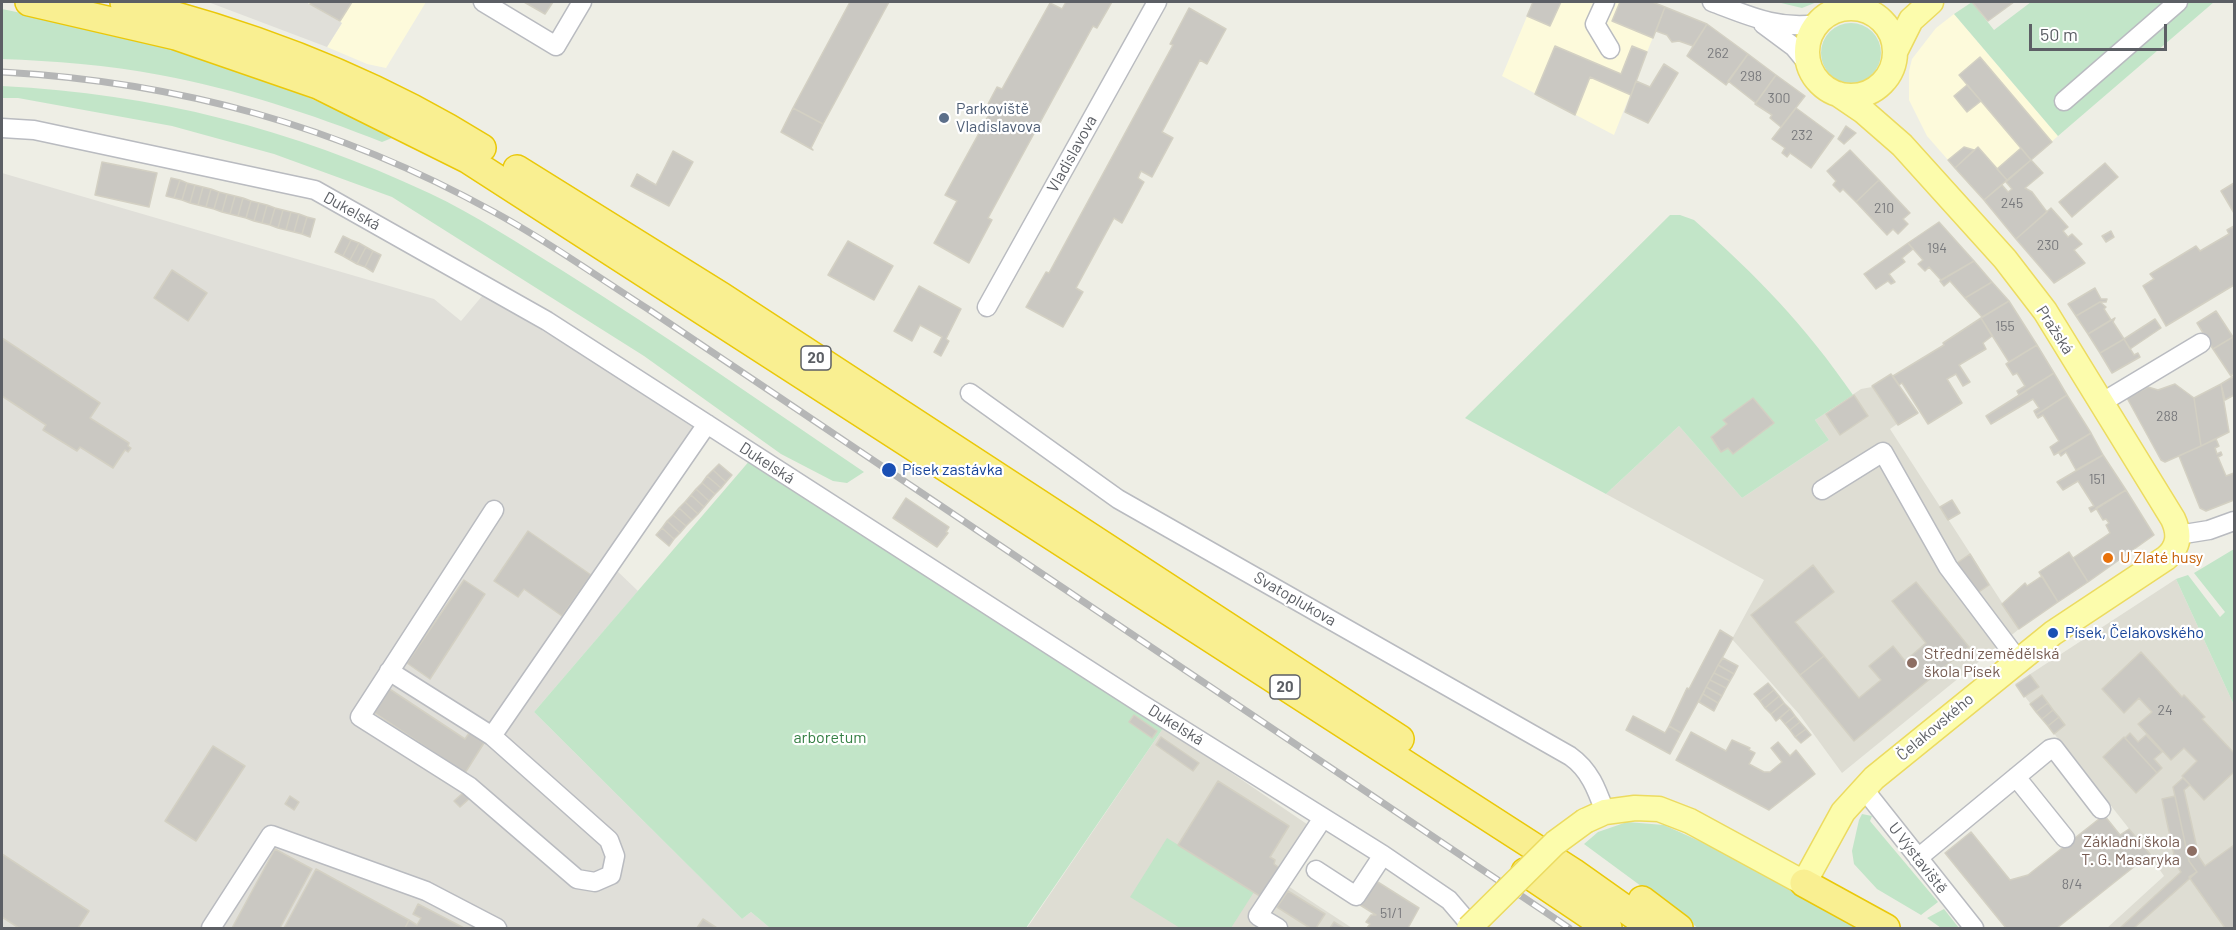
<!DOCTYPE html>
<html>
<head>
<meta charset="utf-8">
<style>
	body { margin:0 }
	#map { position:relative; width:2236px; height:930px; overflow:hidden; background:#eeeee5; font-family:Barlow,sans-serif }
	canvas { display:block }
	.frame { position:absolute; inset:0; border:3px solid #5c5f65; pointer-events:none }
	.scale { position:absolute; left:2029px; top:24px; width:138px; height:27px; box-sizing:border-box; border:3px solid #5c5f65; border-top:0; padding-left:8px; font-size:18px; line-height:21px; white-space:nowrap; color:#5c5f65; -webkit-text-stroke:4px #fff; paint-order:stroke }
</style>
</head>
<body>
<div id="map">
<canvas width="2236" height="930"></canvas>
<div class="frame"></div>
<div class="scale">50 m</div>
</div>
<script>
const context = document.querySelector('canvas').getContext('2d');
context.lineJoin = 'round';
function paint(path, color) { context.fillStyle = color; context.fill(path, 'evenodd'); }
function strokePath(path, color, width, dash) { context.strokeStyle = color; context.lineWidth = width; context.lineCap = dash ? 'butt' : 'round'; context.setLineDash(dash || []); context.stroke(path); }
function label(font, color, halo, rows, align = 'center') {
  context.font = font + ' Barlow,sans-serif'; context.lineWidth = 4.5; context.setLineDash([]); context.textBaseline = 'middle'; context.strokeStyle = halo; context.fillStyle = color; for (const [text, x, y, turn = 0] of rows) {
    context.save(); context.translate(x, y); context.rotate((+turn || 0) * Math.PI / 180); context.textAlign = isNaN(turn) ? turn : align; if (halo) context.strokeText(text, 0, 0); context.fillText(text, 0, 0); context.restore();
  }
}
const commercial = new Path2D(`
	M306,2H426L386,68L367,64L327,47L342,23Z
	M1533,2H1652L1665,7L1614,135L1502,76Z
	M1954,14L2058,136L1984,201L1927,136L1909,100V71L1912,59L1936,28Z`);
const industrial = new Path2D(`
	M208,2H306L342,23L327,47Z
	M2,173L434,299L461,321L483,295L575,350L703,434L614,568L638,591L534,712L742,919L751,912L770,928H2Z`);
const education = new Path2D(`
	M1872,387L1897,424L1890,429L2019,629L1842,773L1799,714L1732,639L1764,580L1606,494L1679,426L1742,498L1829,440L1815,420L1861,389Z
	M2176,579L2234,705V928H2107L2164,876L2149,854L2015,684Z
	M1164,727L1323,835L1288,886L1352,928H1027Z`);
const green = new Path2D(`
	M1777,2H1817L1802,8Z
	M1972,2L1994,30L2031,2H2214L2058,136L1954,14Z
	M2,9L128,35L257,75L397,136L382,142C311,114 236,89 160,75C108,65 54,61 2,59Z
	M1821 53a30 30 0 1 1 60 0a30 30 0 1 1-60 0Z
	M2,86C155,94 290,128 429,193C476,215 519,244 563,271C665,335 764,404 864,472L847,483L833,481L781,454L644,356L392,197L274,154L172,126L18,98H2Z
	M1670,215H1680L1694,220C1758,277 1804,324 1853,395L1815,420L1829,440L1742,498L1679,426L1606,494L1465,418Z
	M751,459L1164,727L1026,928H770L751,912L742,919L534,712Z
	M2234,549V705L2176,579L2188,575L2220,617L2225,612L2194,573Z
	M1862,814L1872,816L1870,821L1938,902L1921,915L1877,889L1854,864L1852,851L1859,820Z
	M1627,822L1664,825L1706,844L1867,928H1698L1584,844L1598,832Z
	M1167,838L1254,892L1231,928H1180L1130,897Z
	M1944,909L1959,928H1941L1927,918Z`);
const building = new Path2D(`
	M311,2H352L340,21L310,4Z
	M524,2H553L545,14Z
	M850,2H889L823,124L793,108Z
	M1066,2H1112L1097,28L1093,26L1055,95L988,218L992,220L969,263L934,243L957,201L945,195L984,124L993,106L988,104L997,87L1002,89L1050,3L1062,9Z
	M1533,2H1561L1550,26L1527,16Z
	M1620,2H1652L1665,7L1653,38L1612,21Z
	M1972,2H2014L1988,21Z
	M1665,7L1707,24L1693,46L1679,41L1672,42L1667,35L1656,31Z
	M1189,8L1226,29L1207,64L1200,60L1162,132L1173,138L1152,177L1141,171L1138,178L1144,182L1122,223L1114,218L1076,288L1083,292L1063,327L1026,307L1046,272L1049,273L1173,45L1170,44Z
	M1707,24L1748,54L1726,85L1687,56Z
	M1555,46L1621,74L1632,46L1647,52L1631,95L1590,77L1575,115L1535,94Z
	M1748,54L1776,75L1756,103L1728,81Z
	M1980,57L2052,142L2031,160L1959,75Z
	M1664,64L1678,73L1648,123L1625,112L1636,81L1650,87Z
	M1776,75L1805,96L1781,127L1770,118L1772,115L1755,104Z
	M1967,85L1981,101L1967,112L1954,96Z
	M793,108L823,124L811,148L813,150L781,132Z
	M1796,108L1834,136L1811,168L1790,153L1787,157L1782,153L1785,148L1772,139Z
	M1846,126L1856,133L1844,144L1838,139Z
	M1964,147L1974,150L1955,168L1948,160Z
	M1978,147L2007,180L1984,200L1955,168Z
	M2021,148L2031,160L2007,180L1997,169Z
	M1850,150L1879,180L1856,202L1843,189L1840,192L1833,185L1836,181L1827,171Z
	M673,151L693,162L669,206L631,186L637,174L656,185Z
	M2031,160L2043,173L2025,188L2032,192L2047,212L2016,239L1984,200L2002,185L2008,192L2012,189L2006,182Z
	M102,162L157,173L149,207L95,195Z
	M2105,163L2118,177L2072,217L2059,202Z
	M171,178L180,180L174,198L166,196Z
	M180,180L187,183L182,200L174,198Z
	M1879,180L1910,213L1903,219L1908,224L1898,234L1893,229L1887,235L1856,202Z
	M187,183L195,185L190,203L182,200Z
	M2234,183V213L2221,191Z
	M195,185L203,187L198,205L190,203Z
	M203,187L211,189L206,207L198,205Z
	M211,189L219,192L214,209L206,207Z
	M219,192L227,194L222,212L214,209Z
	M227,194L235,196L230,214L222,212Z
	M235,196L243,198L238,216L230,214Z
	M243,198L251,201L246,218L238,216Z
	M251,201L259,203L254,221L246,218Z
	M259,203L267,205L262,223L254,221Z
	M267,205L275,208L270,225L262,223Z
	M275,208L283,210L278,228L270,225Z
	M2051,208L2068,227L2063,231L2068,237L2072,234L2082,244L2074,250L2085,263L2054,283L2016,239Z
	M283,210L291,212L286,230L278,228Z
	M291,212L299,214L294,232L286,230Z
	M299,214L307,217L302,234L294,232Z
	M307,217L315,219L310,237L302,234Z
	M1939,222L1974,261L1941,280L1929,267L1925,271L1918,264L1923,260L1908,243Z
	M2234,226V285L2166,326L2143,286L2154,279L2150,274L2196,246L2200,251L2229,234L2227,230Z
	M2111,231L2114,237L2106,242L2102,236Z
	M343,236L351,240L343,256L335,252Z
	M351,240L359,243L350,260L343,256Z
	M848,241L893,266L874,300L828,275Z
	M359,243L366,247L357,264L350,260Z
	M1908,243L1913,249L1902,258L1905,262L1889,274L1895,282L1891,284L1888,281L1876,289L1864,274Z
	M366,247L373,251L365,267L357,264Z
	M373,251L381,255L373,272L365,267Z
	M1974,261L1992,282L1965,298L1950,281L1944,286L1940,281Z
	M172,270L207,293L188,321L154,298Z
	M1992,282L2009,301L1982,317L1965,298Z
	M919,286L961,309L946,339L949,341L941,356L934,352L942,337L920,325L912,341L894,331Z
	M2095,288L2101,299H2107L2106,302H2100L2076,316L2068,304Z
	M2009,301L2037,345L2009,362L1981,318Z
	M2100,302L2106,307L2104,309L2111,320L2088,334L2076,316Z
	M2216,311L2233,337L2213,349L2197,323Z
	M1981,318L1992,336L1983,343L1986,349L1959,365L1970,382L1963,386L1956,374L1947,379L1962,403L1928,424L1902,383L1899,385L1893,376L1944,345L1943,343Z
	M2115,318L2113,322L2124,339L2100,353L2088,334Z
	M2155,319L2161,328L2130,349L2124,339Z
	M2233,337L2234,373L2231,376L2213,349Z
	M2,338L100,403L90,418L129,443L128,446L131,448L128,452L125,450L113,468L80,447L77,451L43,430L46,425L2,396Z
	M2124,339L2134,355L2138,353L2140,357L2112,373L2100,353Z
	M2037,345L2054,373L2019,395L2017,391L2025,386L2017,373L2013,375L2006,364Z
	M2054,373L2067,395L2036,415L2034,411L2039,408L2033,399L1991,424L1986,416Z
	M1891,374L1918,413L1898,425L1872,386Z
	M2234,376V395L2225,400L2221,384Z
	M2175,384L2194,398L2201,446L2165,462L2161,460L2127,398L2148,387L2158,390Z
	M2221,384L2229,432L2201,446L2194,398Z
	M1854,395L1868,416L1840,435L1826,414Z
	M2067,395L2091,433L2054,455L2050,447L2059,441L2043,415L2038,418L2036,415Z
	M1753,398L1774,423L1733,454L1728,448L1721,452L1711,437L1727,424L1723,420Z
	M2091,433L2103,455L2076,470L2066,452L2061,456L2059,453Z
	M2216,439L2219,446L2215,448L2217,454L2221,452L2222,455L2218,457L2226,476L2234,473V500L2206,511L2200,508L2179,456Z
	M2103,455L2126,490L2091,512L2089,508L2094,506L2078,481L2063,490L2057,482Z
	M719,464L732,475L726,482L713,470Z
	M713,470L726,482L721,488L707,476Z
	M707,476L721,488L715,494L702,483Z
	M702,483L715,494L709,501L696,489Z
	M696,489L709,501L704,507L691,495Z
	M2126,490L2154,535L2088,582L2073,558L2110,533L2106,525L2109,523L2106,519L2103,520L2096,508Z
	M691,495L704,507L698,514L685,502Z
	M906,498L949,527L946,532L948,533L937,547L893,518Z
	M1952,500L1960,513L1948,520L1940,507Z
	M685,502L698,514L692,520L679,508Z
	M679,508L692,520L686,526L673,515Z
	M673,515L686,526L680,533L667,521Z
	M667,521L680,533L674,539L662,528Z
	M662,528L674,539L669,546L656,535Z
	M528,531L591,575L562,616L524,589L518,597L494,581Z
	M2069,552L2088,582L2058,602L2039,572Z
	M1970,554L1989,585L1976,594L1957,563Z
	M1813,565L1834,592L1795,622L1824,656L1800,675L1751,615Z
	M2042,576L2058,602L2019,629L2002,604L2025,583L2027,586Z
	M464,580L485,594L430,679L407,663Z
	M1916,582L1969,647L1854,741L1800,675L1824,656L1859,698L1881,680L1869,666L1893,646L1905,661L1926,643L1892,601Z
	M1720,630L1733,638L1681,733L1669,726L1687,688L1689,689Z
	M2141,652L2182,697L2184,695L2205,717L2202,719L2234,753V772L2204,800L2182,776L2197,761L2184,748L2171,760L2138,724L2152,712L2139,698L2124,713L2102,689Z
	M1723,658L1738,666L1734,674L1718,665Z
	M1718,665L1734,674L1730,681L1714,673Z
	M1714,673L1730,681L1726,688L1710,680Z
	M2030,675L2039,687L2024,697L2016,685Z
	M1710,680L1726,688L1722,696L1706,687Z
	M1768,683L1774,690L1760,701L1754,694Z
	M1706,687L1722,696L1718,703L1703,694Z
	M388,688L465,739L469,733L484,743L465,773L372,711Z
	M1774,690L1779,696L1765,708L1760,701Z
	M1703,694L1718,703L1714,711L1699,702Z
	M2042,695L2048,703L2036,712L2030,704Z
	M1779,696L1784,703L1771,714L1765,708Z
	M1784,703L1790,709L1776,721L1771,714Z
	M2048,703L2053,710L2042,719L2036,712Z
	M1790,709L1795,716L1785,724L1780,718Z
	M2053,710L2059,717L2048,726L2042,719Z
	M1134,715L1157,731L1152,738L1129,722Z
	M1633,716L1665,733L1669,726L1681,733L1670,754L1626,730Z
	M1795,716L1800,722L1790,730L1785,724Z
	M2059,717L2065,725L2054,734L2048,726Z
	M1800,722L1806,729L1795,737L1790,730Z
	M1806,729L1811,735L1801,743L1795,737Z
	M1691,732L1726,751L1732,740L1750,748L1749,750L1755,753L1749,764L1764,772H1770L1782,762L1771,748L1778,742L1790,756L1796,750L1815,774L1769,810L1676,760Z
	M2130,733L2138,742L2146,735L2162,752L2154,759L2162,768L2157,773L2125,738Z
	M1161,737L1199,763L1193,771L1156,745Z
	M2124,737L2157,773L2136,793L2103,757Z
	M213,746L245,766L196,841L165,821Z
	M2183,778L2190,785L2184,790L2199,857L2205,866L2234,845V928H2225L2189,877L2197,872L2189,861L2173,787Z
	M1218,781L1289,826L1270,857L1275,860L1274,864L1281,869L1263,898L1178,845Z
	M464,792L470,798L460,807L454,801Z
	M290,796L299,802L294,810L285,804Z
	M2175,796L2189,861L2197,872L2134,928H2120L2181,872L2176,864L2162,799Z
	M2104,815L2120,835L2129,829L2150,854L2057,928H2006L1945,853L1971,832L2010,880L2028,875Z
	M275,849L312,869L280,928H232Z
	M2,854L89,911L78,928H19L2,917Z
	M316,869L409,920L405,928H284Z
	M1373,879L1419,908L1408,928H1367L1370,924L1366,922L1371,915H1376L1357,903Z
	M1288,891L1325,914L1316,928H1310L1277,907Z
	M418,904L464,928H405L409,920L417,925L421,918L413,914Z
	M703,919L717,928H697Z
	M1334,922L1344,928H1330Z`);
const minor = new Path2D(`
	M483,2L556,46L582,2
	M1605,2L1595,24L1610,49
	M1712,2C1747,15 1778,30 1817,24
	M1763,24L1794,47L1808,64
	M2064,101L2178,2
	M2,128L34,130L315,190L547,321L1140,703L1383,855L1449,900L1473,928
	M987,307L1157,2
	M970,393L1118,499L1570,756C1590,770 1597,790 1605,812
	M2101,403L2201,343
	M1822,490L1883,452L1948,567L2018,660
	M494,510L360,717L469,786L577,879L595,882L611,875L615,856L609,840L492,736L707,424
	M2178,535L2209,530L2234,521
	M389,671L492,736
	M2016,777L2065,838
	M1863,788L1974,928
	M1918,858L2050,749L2054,748L2101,809
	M1316,870L1356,896L1383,855
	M211,928L271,835L426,891L497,928
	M1278,928L1258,916L1323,818`);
const major = new Path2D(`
	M1807 52a44 44 0 1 1 88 0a44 44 0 1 1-88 0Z
	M1895,52L1911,20L1931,2
	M1585,821L1605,812L1635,808L1659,809L1690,821L1804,883L1843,812L1874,778L2053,633L2166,558C2179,547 2180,534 2173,519L2045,311L2005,259L1902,145L1863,111L1838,94`);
const highway = new Path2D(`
	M29,2L176,36L318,85L467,159L1573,872L1652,928
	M124,2C249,33 372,79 482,148
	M517,169L721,296L1400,739
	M1525,872L1608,928
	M1804,883L1886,928
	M1642,900L1679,928`);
const rail = new Path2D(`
	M2,72C179,82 338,126 494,212C548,241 599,278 651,311L1569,928`);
const majorBridge = new Path2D(`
	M1469,928L1555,843L1585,821`);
const markers = [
	[944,118,6,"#5c6f8a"],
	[889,470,8,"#1a4fb4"],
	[2108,558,6,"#e8710a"],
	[2053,633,6,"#1a4fb4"],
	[1912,663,6,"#8d6e63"],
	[2192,851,6,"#8d6e63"]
];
const numberNames = [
	["262",1718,53],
	["298",1751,76],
	["300",1779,98],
	["232",1802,135],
	["245",2012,203],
	["210",1884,208],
	["230",2048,245],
	["194",1937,248],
	["155",2005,326],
	["288",2167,416],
	["151",2097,479],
	["24",2165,710],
	["8/4",2072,884],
	["51/1",1391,913]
];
const shields = [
	[816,358,30],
	[1285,687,30]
];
const shieldNames = [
	["20",816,358],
	["20",1285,687]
];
const serviceNames = [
	["Parkoviště",956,109],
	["Vladislavova",956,127]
];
const streetNames = [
	["Vladislavova",1072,154,-61],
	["Dukelská",352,211,29],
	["Pražská",2055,330,57],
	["Dukelská",767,463,33],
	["Svatoplukova",1295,599,30],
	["Dukelská",1176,725,32],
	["Čelakovského",1935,727,-40],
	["U Výstaviště",1918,858,52]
];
const transitNames = [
	["Písek zastávka",902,470],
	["Písek, Čelakovského",2065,633]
];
const foodNames = [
	["U Zlaté husy",2120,558]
];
const educationNames = [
	["Střední zemědělská",1924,654],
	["škola Písek",1924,672],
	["Základní škola",2180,842,"right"],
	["T. G. Masaryka",2180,860,"right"]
];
const parkNames = [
	["arboretum",830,738]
];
paint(commercial, '#fdfadb');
paint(industrial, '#e0dfd9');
paint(education, '#deddd3');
paint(green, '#c2e5c8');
paint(building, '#cac8c2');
strokePath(building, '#d3d0c3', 1.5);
strokePath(minor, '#b9bbc0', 21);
strokePath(major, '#ecdb60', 27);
strokePath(highway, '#eac809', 30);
strokePath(minor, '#fff', 18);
strokePath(major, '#fcfcac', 24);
strokePath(highway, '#f9ef91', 27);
strokePath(rail, '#b5b6b6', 7);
strokePath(rail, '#fff', 4.5, [14]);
strokePath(majorBridge, '#ecdb60', 27, []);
strokePath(majorBridge, '#fcfcac', 24);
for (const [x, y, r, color] of markers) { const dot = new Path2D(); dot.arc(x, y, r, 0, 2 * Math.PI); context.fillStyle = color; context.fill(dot); strokePath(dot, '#fff', 2); }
label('14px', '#78797c', null, numberNames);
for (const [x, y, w] of shields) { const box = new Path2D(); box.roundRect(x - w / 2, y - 12, w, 24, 4.5); context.fillStyle = '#fff'; context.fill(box); strokePath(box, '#5c5f65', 1.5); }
label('bold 15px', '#5c5f65', null, shieldNames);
label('16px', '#4e5e75', '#fff', serviceNames, 'left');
label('16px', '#5c5f65', '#fff', streetNames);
label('16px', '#164399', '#fff', transitNames, 'left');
label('16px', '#c56008', '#fff', foodNames, 'left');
label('16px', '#785e54', '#fff', educationNames, 'left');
label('16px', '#378146', '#fff', parkNames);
</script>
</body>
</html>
